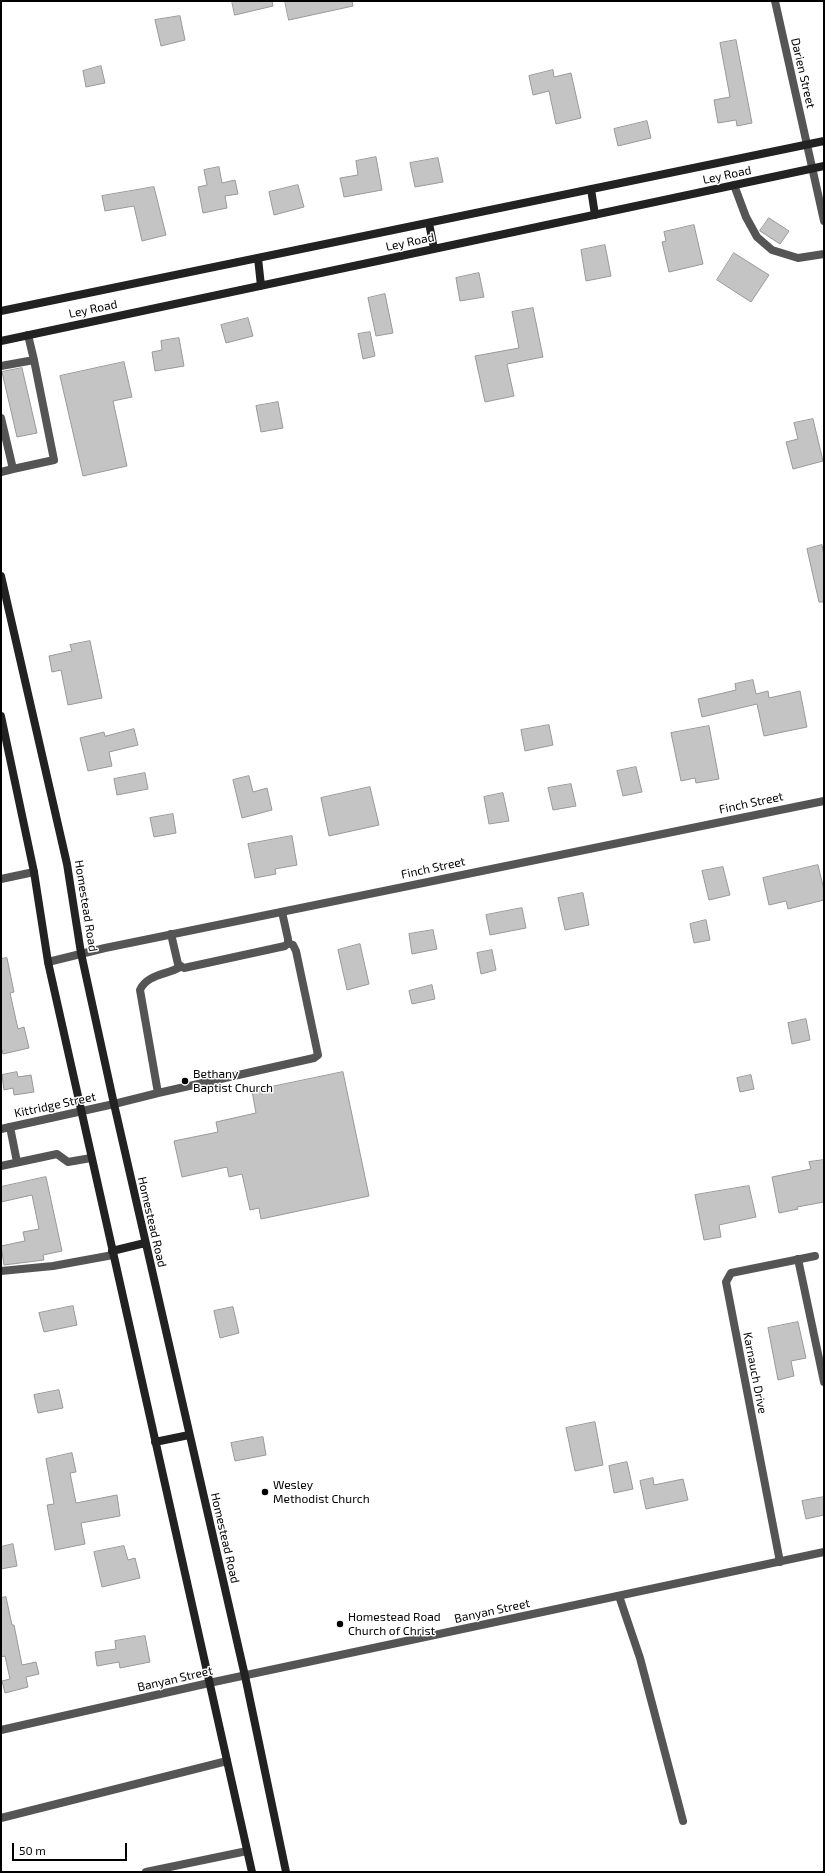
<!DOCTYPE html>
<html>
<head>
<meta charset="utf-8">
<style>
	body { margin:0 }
	#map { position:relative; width:825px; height:1873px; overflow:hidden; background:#fff; font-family:"Exo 2",sans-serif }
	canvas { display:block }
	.frame { position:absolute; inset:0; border:2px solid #000; pointer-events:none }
	.scale { position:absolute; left:12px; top:1843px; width:115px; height:18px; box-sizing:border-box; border:2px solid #000; border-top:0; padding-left:5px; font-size:12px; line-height:14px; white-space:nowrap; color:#000; -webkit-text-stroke:3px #fff; paint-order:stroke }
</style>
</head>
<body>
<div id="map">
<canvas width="825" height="1873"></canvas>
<div class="frame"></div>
<div class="scale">50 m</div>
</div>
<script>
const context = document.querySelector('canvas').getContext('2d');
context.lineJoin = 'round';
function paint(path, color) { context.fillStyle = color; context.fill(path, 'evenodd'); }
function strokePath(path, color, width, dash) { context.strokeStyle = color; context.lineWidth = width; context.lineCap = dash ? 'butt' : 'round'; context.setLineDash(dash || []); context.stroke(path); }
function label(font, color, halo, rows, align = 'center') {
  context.font = font + ' "Exo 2",sans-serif'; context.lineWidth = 3; context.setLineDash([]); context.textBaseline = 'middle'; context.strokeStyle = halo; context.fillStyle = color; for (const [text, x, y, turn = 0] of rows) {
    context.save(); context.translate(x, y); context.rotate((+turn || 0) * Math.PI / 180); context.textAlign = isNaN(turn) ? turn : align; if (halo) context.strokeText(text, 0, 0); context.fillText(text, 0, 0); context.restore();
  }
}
const building = new Path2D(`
	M232,1H272L273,6L235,15Z
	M285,1H352L353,6L289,20Z
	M180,16L185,40L161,46L155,20Z
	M736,40L752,123L737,126L736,120L718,123L714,100L730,97L720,43Z
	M101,66L105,83L86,87L83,71Z
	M553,70L554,77L571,73L581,118L556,124L549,91L533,95L529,76Z
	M647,121L651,138L618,146L614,129Z
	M376,157L382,190L344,197L340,178L358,175L356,161Z
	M438,158L443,182L415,187L410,163Z
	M219,167L222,183L235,180L238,194L225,196L227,208L203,213L198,187L207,185L204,170Z
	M298,185L304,207L274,215L269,192Z
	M154,187L166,235L142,241L134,206L105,211L102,196Z
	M769,218L789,231L780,244L760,231Z
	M694,225L703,264L669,272L662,242L666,241L664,232Z
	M605,245L611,276L586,281L581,250Z
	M734,253L769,275L751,302L717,280Z
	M479,273L484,297L460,301L456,278Z
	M385,294L393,333L376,336L368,298Z
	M533,308L543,357L507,364L514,396L485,402L475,356L519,348L512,312Z
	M248,318L253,336L226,343L221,325Z
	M370,332L375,356L363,359L358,334Z
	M179,338L184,366L155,371L152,352L162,350L161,341Z
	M124,362L132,397L113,401L127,466L83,476L60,376Z
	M22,368L37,433L17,437L2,372Z
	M278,402L283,428L261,432L256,406Z
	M813,419L823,461L793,469L786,442L798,439L794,423Z
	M822,545L824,555V602H819L807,549Z
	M90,641L102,698L68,705L61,670L52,672L49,656L72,651L70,645Z
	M753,680L756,694L768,691L769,698L800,691L807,727L764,736L757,704L702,717L698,699L736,690L735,684Z
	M549,725L553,745L525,751L521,730Z
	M709,726L719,779L696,783L695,778L681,781L671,733Z
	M134,729L138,745L109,752L112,766L88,771L80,738L104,732L105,736Z
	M636,767L642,792L623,796L617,771Z
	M145,773L148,789L117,795L114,779Z
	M249,776L253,792L267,788L272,810L242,818L233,780Z
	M571,784L576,806L553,810L548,788Z
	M370,787L379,825L329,836L321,798Z
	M503,793L509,821L489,824L484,797Z
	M173,814L176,833L154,837L150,818Z
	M292,836L297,865L275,869L276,874L255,878L248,844Z
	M818,865L824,890V900L788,909L786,901L769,905L763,878Z
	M723,867L730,895L709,900L702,871Z
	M583,893L589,925L565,930L558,898Z
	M522,908L526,928L490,935L486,915Z
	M706,920L710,940L694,943L690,924Z
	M433,930L437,949L412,954L409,934Z
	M360,944L369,984L347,990L338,950Z
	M492,950L496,970L481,974L477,953Z
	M7,958L14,992L10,993L18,1029L24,1027L29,1048L3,1054L1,1045V959Z
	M432,985L435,999L412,1004L409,991Z
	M806,1019L810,1040L792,1044L788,1023Z
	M17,1072L18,1077L31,1075L34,1092L14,1095L13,1088L4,1090L2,1075Z
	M343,1072L369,1196L261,1219L259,1208L250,1210L242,1174L229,1177L227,1167L182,1177L174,1141L218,1132L216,1122L256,1113L252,1091Z
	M751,1075L754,1089L740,1092L737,1078Z
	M824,1160V1202L797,1207L798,1209L779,1213L772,1177L811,1169L809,1162Z
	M46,1177L62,1251L43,1255L44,1260L4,1265L1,1246L25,1241L23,1232L39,1229L32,1195L1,1202V1187Z
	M749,1186L756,1217L719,1225L721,1237L704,1240L695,1195Z
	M73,1306L77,1325L44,1332L39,1313Z
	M233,1307L239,1333L220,1338L214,1311Z
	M798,1322L806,1358L791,1361L794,1376L778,1380L768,1328Z
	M59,1390L63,1408L38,1413L34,1395Z
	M595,1422L603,1465L575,1471L566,1428Z
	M263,1437L266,1455L235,1461L231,1443Z
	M72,1453L76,1472L70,1473L76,1503L117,1495L120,1516L81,1523L85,1544L55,1550L47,1505L54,1504L46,1459Z
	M627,1462L633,1489L614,1493L609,1466Z
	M653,1478L654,1485L683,1479L688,1500L646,1509L640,1481Z
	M824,1497V1515L806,1519L802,1501Z
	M13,1544L17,1566L1,1569V1547Z
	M124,1546L128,1560L135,1558L140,1578L102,1587L94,1552Z
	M6,1597L12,1625H14L22,1665L36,1662L39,1674L26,1677L28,1687L5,1693L2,1681L10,1679L5,1656L1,1657V1598Z
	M145,1636L150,1662L120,1668L119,1662L97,1666L95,1652L116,1649L115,1641Z`);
const service = new Path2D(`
	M734,185L746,217L757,237L772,250L798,258L824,254
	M1,366L34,360L28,335
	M1,418L13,469L1,472
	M13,469L54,460L34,360
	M171,934L178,964L184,968L285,946L288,943V939L282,912
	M158,1093L314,1058L318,1055L296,951L293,945L288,943
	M114,1104L158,1093L140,990C147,974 167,975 180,967
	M10,1127L17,1162
	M1,1166L57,1154L68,1162L91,1158
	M798,1259L824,1382
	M1,1271L53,1266L113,1255
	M619,1596L640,1658L683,1821
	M1,1818L227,1761
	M146,1872L247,1851`);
const minor = new Path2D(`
	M775,1L824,221
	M1,879L34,872
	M48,962L105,948L824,801
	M1,1129L114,1104
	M780,1562L726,1282L731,1273L815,1256
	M1,1730L209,1683L824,1552`);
const secondary = new Path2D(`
	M591,189L595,215
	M429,223L434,249
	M258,258L261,286
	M1,311L824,141
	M1,341L824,166
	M1,576L67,864L81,953L114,1104L245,1676L286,1872
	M1,716L34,872L48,962L252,1872
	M112,1251L145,1243
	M155,1442L189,1435`);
const markers = [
	[185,1081,4,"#000"],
	[265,1492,4,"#000"],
	[340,1624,4,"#000"]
];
const streetNames = [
	["Darien Street",803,73,77],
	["Ley Road",727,175,-12],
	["Ley Road",410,242,-12],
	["Ley Road",93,309,-12],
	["Finch Street",751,803,-12],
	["Finch Street",433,868,-12],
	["Homestead Road",86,906,81],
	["Kittridge Street",55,1105,-12],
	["Homestead Road",152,1222,77],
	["Karnauch Drive",755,1373,79],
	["Homestead Road",225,1538,77],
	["Banyan Street",492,1611,-12],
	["Banyan Street",175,1679,-13]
];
const poiNames = [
	["Bethany",193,1074],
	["Baptist Church",193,1088],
	["Wesley",273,1485],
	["Methodist Church",273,1499],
	["Homestead Road",348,1617],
	["Church of Christ",348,1631]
];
paint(building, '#c4c4c4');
strokePath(building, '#999', 1);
strokePath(service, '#555', 8);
strokePath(minor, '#555', 8);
strokePath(secondary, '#222', 8);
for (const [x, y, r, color] of markers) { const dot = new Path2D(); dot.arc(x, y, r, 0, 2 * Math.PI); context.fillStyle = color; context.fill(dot); strokePath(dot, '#fff', 1.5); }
label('12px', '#000', '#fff', streetNames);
label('12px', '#000', '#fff', poiNames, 'left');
</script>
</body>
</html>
